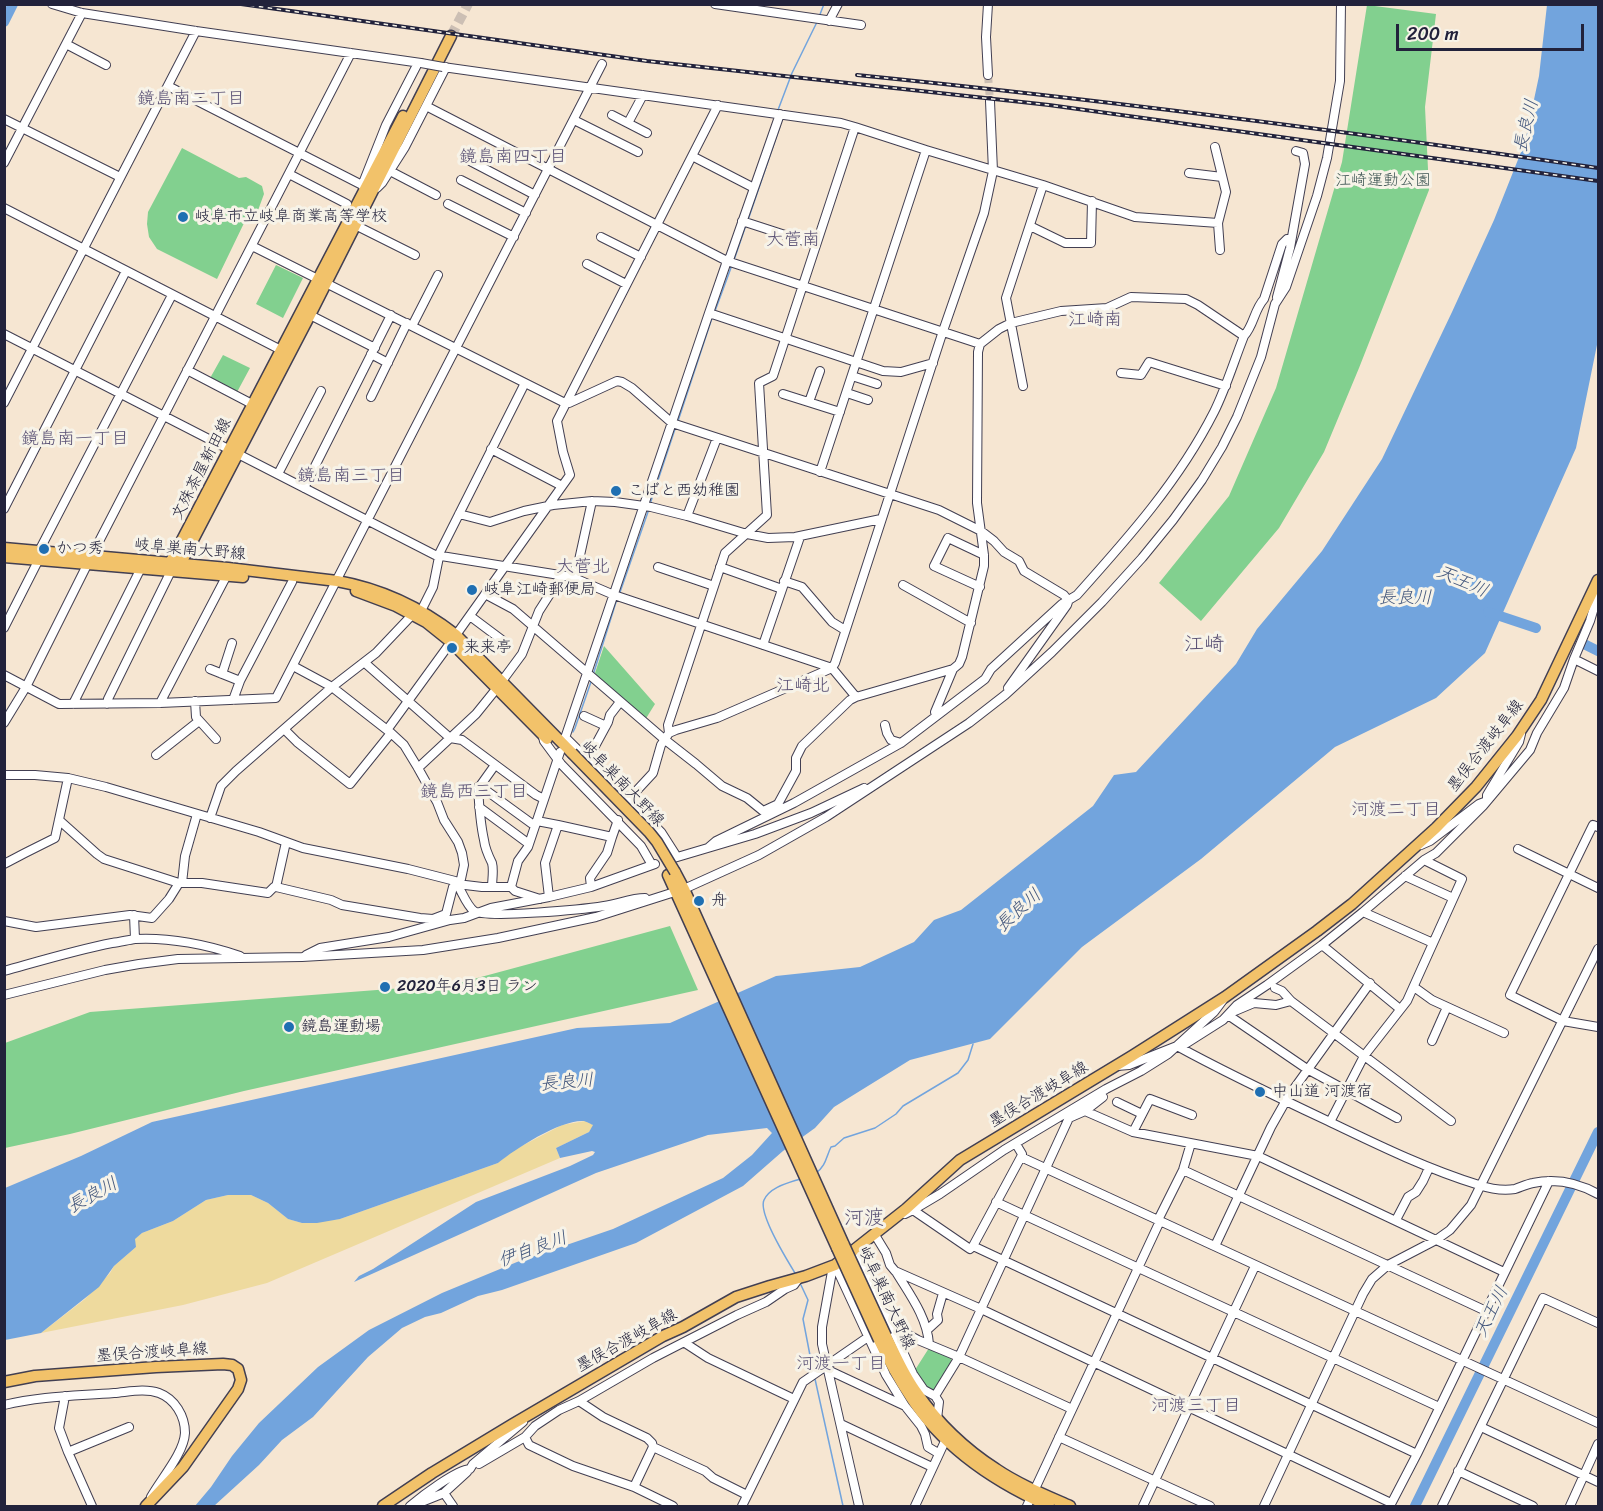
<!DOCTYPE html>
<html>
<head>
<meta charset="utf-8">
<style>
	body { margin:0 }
	#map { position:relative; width:1603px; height:1511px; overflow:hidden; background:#f6e6d2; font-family:Sriracha,sans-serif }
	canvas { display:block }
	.frame { position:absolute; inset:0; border:6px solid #22223b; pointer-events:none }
	.scale { position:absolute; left:1396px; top:24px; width:188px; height:27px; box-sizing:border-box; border:3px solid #22223b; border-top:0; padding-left:8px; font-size:18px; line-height:21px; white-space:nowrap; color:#22223b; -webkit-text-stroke:4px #f7f3e8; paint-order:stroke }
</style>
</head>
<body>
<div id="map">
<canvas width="1603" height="1511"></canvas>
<div class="frame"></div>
<div class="scale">200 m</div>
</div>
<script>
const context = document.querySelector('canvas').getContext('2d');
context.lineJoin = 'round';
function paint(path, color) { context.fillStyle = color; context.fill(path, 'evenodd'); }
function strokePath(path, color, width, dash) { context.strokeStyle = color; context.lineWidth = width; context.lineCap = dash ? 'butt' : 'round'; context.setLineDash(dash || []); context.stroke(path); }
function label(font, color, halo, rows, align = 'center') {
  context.font = font + ' Sriracha,"Klee One",sans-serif'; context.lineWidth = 6; context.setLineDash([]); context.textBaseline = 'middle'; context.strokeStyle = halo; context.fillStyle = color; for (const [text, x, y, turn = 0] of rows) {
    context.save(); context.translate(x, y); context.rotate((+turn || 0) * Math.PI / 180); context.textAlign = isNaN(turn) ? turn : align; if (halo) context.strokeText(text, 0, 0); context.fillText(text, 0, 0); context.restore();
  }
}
const green = new Path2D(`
	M1367,5L1436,14L1425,107L1429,190L1359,368L1324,452L1279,528L1201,621L1159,583L1229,496L1276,388L1342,162Z
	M182,148L239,178L246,177L262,186L264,194L257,213L245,221L217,279L157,249L149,237L147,224L148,212Z
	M276,265L303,278L283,318L256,304Z
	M223,355L250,368L236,394L209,380Z
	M604,646L655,704L645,720L594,676Z
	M670,926L698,990L244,1091L70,1134L5,1148V1043L90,1012L455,984Z
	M929,1348L951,1358L952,1362L936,1389L930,1391L925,1387L915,1370Z`);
const sand = new Path2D(`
	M585,1121L594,1125L589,1132L556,1148L560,1158L267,1283L183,1305L41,1333L85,1299L110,1273L114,1266L136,1247L134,1239L142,1233L173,1221L206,1200L228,1195H251L268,1203L288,1219L302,1223L340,1219L498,1163L512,1151L562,1125Z`);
const water = new Path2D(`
	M1547,5H1598V340L1576,448L1485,653L1436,698L1335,747L1201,859L1082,947L990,1039L910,1060L834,1107L815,1128L783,1151L743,1186L636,1243L502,1290L478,1296L441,1313L425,1317L402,1328L368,1357L313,1417L282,1440L259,1465L214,1506H195L211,1487L232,1456L259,1423L318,1367L369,1330L442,1293L517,1262L613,1229L723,1178L752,1155L772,1133L767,1128L708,1135L596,1173L354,1282L359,1276L373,1269L476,1202L570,1166L593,1155L595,1152L592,1151L560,1158L556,1148L589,1132L593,1125C593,1125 585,1121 584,1121C562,1119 516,1148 498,1163L340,1219L317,1223H302L288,1219L268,1203L251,1195H228L206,1200L173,1221L142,1233L135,1239L136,1247L114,1266L99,1287L41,1333L5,1340V1188L81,1156L152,1122L577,1028L670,1023L776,976L860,967L914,942L934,920L961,910L1093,806L1114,775L1136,772L1236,664L1257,629L1322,551L1382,459L1452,312L1494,220L1525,142L1539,76Z`);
const stream = new Path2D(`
	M819,17L824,4
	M778,110L792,73L817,22
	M748,220L780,126
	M734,260L746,225
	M715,311L732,265
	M678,421L712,318
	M650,504L675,429
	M619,595L649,509
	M593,675L617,599
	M573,732L575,728L592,679
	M543,814L553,784
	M816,1173C826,1166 826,1157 831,1147L835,1146L844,1138L875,1128L896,1114L903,1106L958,1073L968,1060L973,1044
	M795,1273C787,1260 758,1213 764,1200C770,1187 788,1183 800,1179
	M800,1283L808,1300L803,1319L813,1371
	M815,1379L843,1506`);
const river = new Path2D(`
	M4,22L13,4
	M1488,612L1536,628
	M1584,644L1598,651
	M1415,1506L1598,1132`);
const minorTunnel = new Path2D(`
	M988,75L990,101`);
const majorTunnel = new Path2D(`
	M451,36L468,4`);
const minor = new Path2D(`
	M52,4L82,13L196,31L421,63
	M715,4L861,25
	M988,4L986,37L988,75
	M829,21L838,4
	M66,44L106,65
	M443,67L841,123L855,127L926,150L1043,185L1135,217L1218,223
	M168,86L362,185L364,188
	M426,106L727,261L980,344
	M612,115L647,133
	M4,119L120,177
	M574,120L638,152
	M628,123L643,95
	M1215,147L1226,192L1218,223L1220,250
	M692,156L754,188
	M470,161L535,195
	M4,163L82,13
	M390,171L436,195
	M1189,173L1222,177
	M289,174L347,204
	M461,180L526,213
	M363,183L386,125L418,63
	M377,188L382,183L405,147L446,67
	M448,204L514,237
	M4,208L281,350
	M742,221L816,245
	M355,225L415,255
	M1030,226L1065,243H1091L1092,201
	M601,237L641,257
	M252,246L565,403H569L617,381L622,382L632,388L672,423L939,510L981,531L994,541L1004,552L1019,561L1024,571L1064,595L1068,600
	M587,264L626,284
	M1277,297L1290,248L1305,164L1303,153L1296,151
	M709,313L883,371L901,372L933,363
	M310,315L375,348
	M412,326L438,275
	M4,334L435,555L572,577L614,595L832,668L856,697
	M371,354L388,363
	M187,370L252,404
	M1121,373L1141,375L1149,362L1226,386
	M852,376L877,384
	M1023,386L1006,298L1043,185
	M847,393L868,400
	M783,394L840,412
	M371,397L407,323
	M809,402L820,371
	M4,403L196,31
	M491,449L562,486
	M820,472L926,150
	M278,474L321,391
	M304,488L391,315
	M4,509L126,271
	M459,514L490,522L524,511L553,505L592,501L615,502L651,507L687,516L747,534L768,538L795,537L881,519
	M687,516L717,438
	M658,567L714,586
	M720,567L782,589
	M572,577L579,560L592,501
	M784,581L802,587L832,622L845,630
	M903,585L971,623
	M980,587L934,566L948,538L984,555
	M485,594L513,609L664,739L696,764L722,786L747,798L763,811L778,804L796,771V758L802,746L850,700L856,697L953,669L959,664L962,657L984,566V555L977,503L978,352L980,344L999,329L1011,323L1061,311L1107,308L1131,297L1186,299L1198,305L1244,336
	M1598,594L1590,621L1574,659L1598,671
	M421,611L433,587L440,552L525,383
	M470,616L502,640
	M4,628L38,561L39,551L172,295
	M763,645L800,537
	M365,663L450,738L462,740L536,795L544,799
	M210,669L240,681
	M222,674L232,643
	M4,675L59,704L160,703L276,698L602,64
	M505,677L522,654L539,611L562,575
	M1008,688L1067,605L1068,602
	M233,700L240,681L292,582
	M195,701L196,717L216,739
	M160,703L227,575
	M73,704L141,568
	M107,704L108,699L171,571
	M584,716L606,726
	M936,716L935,712L953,669
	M4,723L26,687L92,555L351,53
	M885,725L887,733L891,740L901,743
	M284,729L297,742L350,784L391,733
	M387,730L451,642L570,475L563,452L557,421L718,105
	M669,733L668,725L725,553L767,515L759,383L773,376L855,127
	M543,737L544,741L561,764L641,846L652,865
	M565,737L652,823L661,832L677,857
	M563,744L709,313L727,261L730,257L780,114
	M156,755L199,721
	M585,755L595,746L608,722L610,715L620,702
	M418,768L476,714L497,688
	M4,775H35L68,778L106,787L259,832L303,848L408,869L455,881L457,884L482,887H511L515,891L540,899
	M480,786L535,826
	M627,801L653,773L661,745L669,733L676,730L717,718L832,668L835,663L943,331L984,213L993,171L990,101
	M479,807L529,844
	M210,818L221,786L236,771L332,687L376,653L413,614
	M59,820L97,854L104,859L179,883H202L268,893L274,887H276L331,900L342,905L420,918L433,919L446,914L453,887L461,879L464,865L462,853L458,842L444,820L437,802L418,768L404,745L391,733L332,687L293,666
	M537,821L558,825
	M1598,827L1593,825L1510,995L1563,1021L1598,1027
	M1421,845L1430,841L1479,804L1487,801V795L1519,742L1521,734
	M709,847L716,841L794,803L901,743L985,679L991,669L1062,604L1077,595C1128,538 1179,481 1214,412C1226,388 1234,361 1244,336C1254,325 1254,310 1264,299L1282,244L1287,239H1291
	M1518,849L1598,888
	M674,858L755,834L811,813L864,788
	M4,864L25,853L55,838L68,778
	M1405,876L1453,898
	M182,883L185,856L197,814
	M457,884C462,892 467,906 474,911C485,919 586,909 604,906C618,904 631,898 645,898
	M276,887L286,842
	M492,887C492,880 494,870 492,863C488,855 485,849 484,840C480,822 479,805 478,787L480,786L495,765
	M511,887L518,861L528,847L560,752
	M591,887L590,878L607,853L612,837
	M549,897L545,863L558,825L612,837L618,820
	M1363,912L1424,860
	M134,915L135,939
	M4,921L36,927L130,915L152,918L169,899L179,883
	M1322,945L1363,912L1433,943
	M306,955L320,948L389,937L450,920L464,918L491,908L549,897L591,887L655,864
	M4,971C40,961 76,950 112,943C120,942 128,940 135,939C169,937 209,945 240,956
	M1414,987L1432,1000L1504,1033
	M1275,988L1282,991L1291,1001L1451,1121
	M4,995L105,970L139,964L178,959L302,957L423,950L498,938L596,917L684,889L759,855L826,817L969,723L1005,695L1052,652L1102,602L1142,558L1173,520L1202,480L1222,447L1237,417L1261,357L1275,304L1286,287L1317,196L1327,158L1340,81L1341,4
	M1235,1011L1254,1003L1276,1005L1291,1001
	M1228,1015L1307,1069L1397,1118
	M1432,1041L1447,1007
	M1182,1046L1223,1020L1237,1005L1267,985L1322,945L1400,1009
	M1117,1066L1129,1065L1177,1046C1226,1073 1277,1097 1328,1121C1378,1145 1427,1169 1479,1185C1491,1189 1503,1191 1515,1189C1521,1187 1527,1184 1533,1183C1556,1178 1578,1183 1598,1194
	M1117,1102L1142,1114
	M1085,1111L1103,1097
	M1330,1122L1364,1056L1407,1001L1462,879L1424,860L1436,853L1483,806L1530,750L1537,733L1564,688L1574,659
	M1133,1132L1150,1099L1192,1115
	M1016,1144L1022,1154L1021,1157L1160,1221
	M1183,1170L1486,1311
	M996,1202L1439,1407
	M913,1210L940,1194L1004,1150L1106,1089L1141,1071L1168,1054L1214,1012L1223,1000
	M905,1214L913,1210L970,1249L973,1246L1417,1454
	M1158,1220L1183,1170L1191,1143
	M1396,1220L1408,1197L1416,1192L1423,1181L1429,1168
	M875,1235L886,1253L890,1265L895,1271L981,1309L1391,1503
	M973,1246L1021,1157
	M1215,1246L1271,1127L1288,1097L1370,983
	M856,1248L913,1374L924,1390L935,1396
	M835,1265L886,1375L905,1406L921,1426L925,1434L928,1447L938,1453
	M833,1266L822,1327V1344L859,1506
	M896,1272C910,1295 927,1317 929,1344
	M892,1326L918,1340L959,1357L1072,1409
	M927,1330L938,1320L937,1314L943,1293
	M685,1343L708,1358L794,1399
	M828,1370L905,1406
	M65,1396L59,1428L68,1452L92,1506
	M579,1401L603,1417L647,1438L652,1443L653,1447L705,1471L713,1478L747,1495
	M4,1405C41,1396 77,1396 114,1393C128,1392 145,1388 159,1393C175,1399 185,1416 185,1433C184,1453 161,1479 151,1497
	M937,1419L939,1402L935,1396L959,1357L1069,1118L1085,1111L1133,1132L1258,1156L1504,1272
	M841,1424L932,1467
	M1481,1427L1598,1482
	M1059,1437L1210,1506
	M68,1452L129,1427
	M479,1464L525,1437
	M1458,1471L1533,1506
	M634,1487L653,1447
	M444,1493L467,1472
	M414,1505L444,1493L453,1506
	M410,1506C422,1496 456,1470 470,1469L473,1464L523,1422
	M673,1506L634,1487L573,1466L529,1445L525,1437L535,1426L559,1410L579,1401L653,1358L737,1315L766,1302L785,1289L794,1285L799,1278
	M742,1506L803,1382L868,1337L892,1326
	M915,1506L946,1439
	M1027,1506L1160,1221L1598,1423
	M1143,1506L1255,1266
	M1264,1506L1363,1294L1372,1279L1388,1265L1436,1240L1450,1230L1471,1205L1598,949
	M1390,1506L1417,1454L1549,1181
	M1442,1506L1543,1298L1598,1323
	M1570,1506L1598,1444`);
const major = new Path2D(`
	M4,548L228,568L337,581C382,589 420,607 456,635L572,753
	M4,557L243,577
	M178,566L181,563L310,315L451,36
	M171,568L170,563L403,116
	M356,591L396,606L426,622L451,642L547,739
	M675,872L684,889L844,1245
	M668,875L837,1248
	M886,1336C896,1356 904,1376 917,1393C938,1423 965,1449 996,1469C1018,1484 1045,1495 1070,1506
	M879,1340C888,1359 898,1378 910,1396C943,1448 995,1482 1049,1506
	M4,1382L35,1376L156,1367L223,1364L232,1365L238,1369L241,1380L238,1389L183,1467L146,1506
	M383,1506L432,1473L513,1424L663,1336L683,1327L736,1297L770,1286L806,1276L835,1265L906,1209L960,1160L1132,1056L1225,997L1317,931L1352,904L1436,828L1476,787L1517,736L1541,700L1598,580`);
const rail = new Path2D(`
	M241,4L647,61L1049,105L1598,181
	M857,75C1105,100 1352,132 1598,168`);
const minorBridge = new Path2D(`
	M421,63L443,67`);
const majorBridge = new Path2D(`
	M572,753L649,832L657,842L675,872
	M844,1245L886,1336
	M837,1248L879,1340`);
const markers = [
	[183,217,6,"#1f6fb2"],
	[616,491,6,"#1f6fb2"],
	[44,549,6,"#1f6fb2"],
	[472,590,6,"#1f6fb2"],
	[452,648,6,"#1f6fb2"],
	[699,901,6,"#1f6fb2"],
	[385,987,6,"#1f6fb2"],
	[289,1027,6,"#1f6fb2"],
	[1260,1092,6,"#1f6fb2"]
];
const parkNames = [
	["江崎運動公園",1383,181]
];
const poiNames = [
	["岐阜市立岐阜商業高等学校",195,217],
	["こばと西幼稚園",628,491],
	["かつ秀",56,549],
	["岐阜江崎郵便局",484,590],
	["来来亭",464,648],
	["舟",711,901],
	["2020年6月3日 ラン",397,987],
	["鏡島運動場",301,1027],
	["中山道 河渡宿",1272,1092]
];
const streetNames = [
	["文殊茶屋新田線",202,469,-63],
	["岐阜巣南大野線",190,550,5],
	["墨俣合渡岐阜線",1486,746,-52],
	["岐阜巣南大野線",622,784,46],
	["墨俣合渡岐阜線",1039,1095,-31],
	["岐阜巣南大野線",886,1298,65],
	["墨俣合渡岐阜線",627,1341,-29],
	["墨俣合渡岐阜線",152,1353,-4]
];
const neighbourhoodNames = [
	["鏡島南二丁目",191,99],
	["鏡島南四丁目",513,157],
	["大菅南",793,240],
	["江崎南",1095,320],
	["鏡島南一丁目",75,439],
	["鏡島南三丁目",351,476],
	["大菅北",583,567],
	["江崎北",803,686],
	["鏡島西三丁目",474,792],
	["河渡二丁目",1396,810],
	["河渡一丁目",841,1364],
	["河渡三丁目",1196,1406]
];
const waterNames = [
	["長良川",1527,126,-77],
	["天王川",1462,582,24],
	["長良川",1405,598],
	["長良川",1019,911,-42],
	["長良川",567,1083,-5],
	["長良川",93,1196,-29],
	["伊自良川",533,1250,-20],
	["天王川",1492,1312,-64]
];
const quarterNames = [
	["江崎",1204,645],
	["河渡",864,1219]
];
paint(green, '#82d08f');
paint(sand, '#eeda9e');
paint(water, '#72a4dd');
strokePath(stream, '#72a4dd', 1.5);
strokePath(river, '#72a4dd', 10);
strokePath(minorTunnel, '#ccbfb4', 8, [8, 4]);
strokePath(majorTunnel, '#ccbfb4', 10, [10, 5]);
strokePath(minor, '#423f52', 10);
strokePath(major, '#423f52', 13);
strokePath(minor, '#fff', 8);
strokePath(major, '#f2c26a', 10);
strokePath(rail, '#22223b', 4);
strokePath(rail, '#f7f3e8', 1.5, [4.5]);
strokePath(minorBridge, '#423f52', 10, []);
strokePath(majorBridge, '#423f52', 13, []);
strokePath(minorBridge, '#fff', 8);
strokePath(majorBridge, '#f2c26a', 10);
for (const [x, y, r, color] of markers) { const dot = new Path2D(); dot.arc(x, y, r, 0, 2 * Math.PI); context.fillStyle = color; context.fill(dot); strokePath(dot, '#f7f3e8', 2); }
label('16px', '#3f5654', '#f7f3e8', parkNames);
label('16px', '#22223b', '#f7f3e8', poiNames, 'left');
label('16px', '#22223b', '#f7f3e8', streetNames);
label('18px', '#595074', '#f7f3e8', neighbourhoodNames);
label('italic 18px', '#42567c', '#f7f3e8', waterNames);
label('20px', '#595074', '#f7f3e8', quarterNames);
</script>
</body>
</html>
